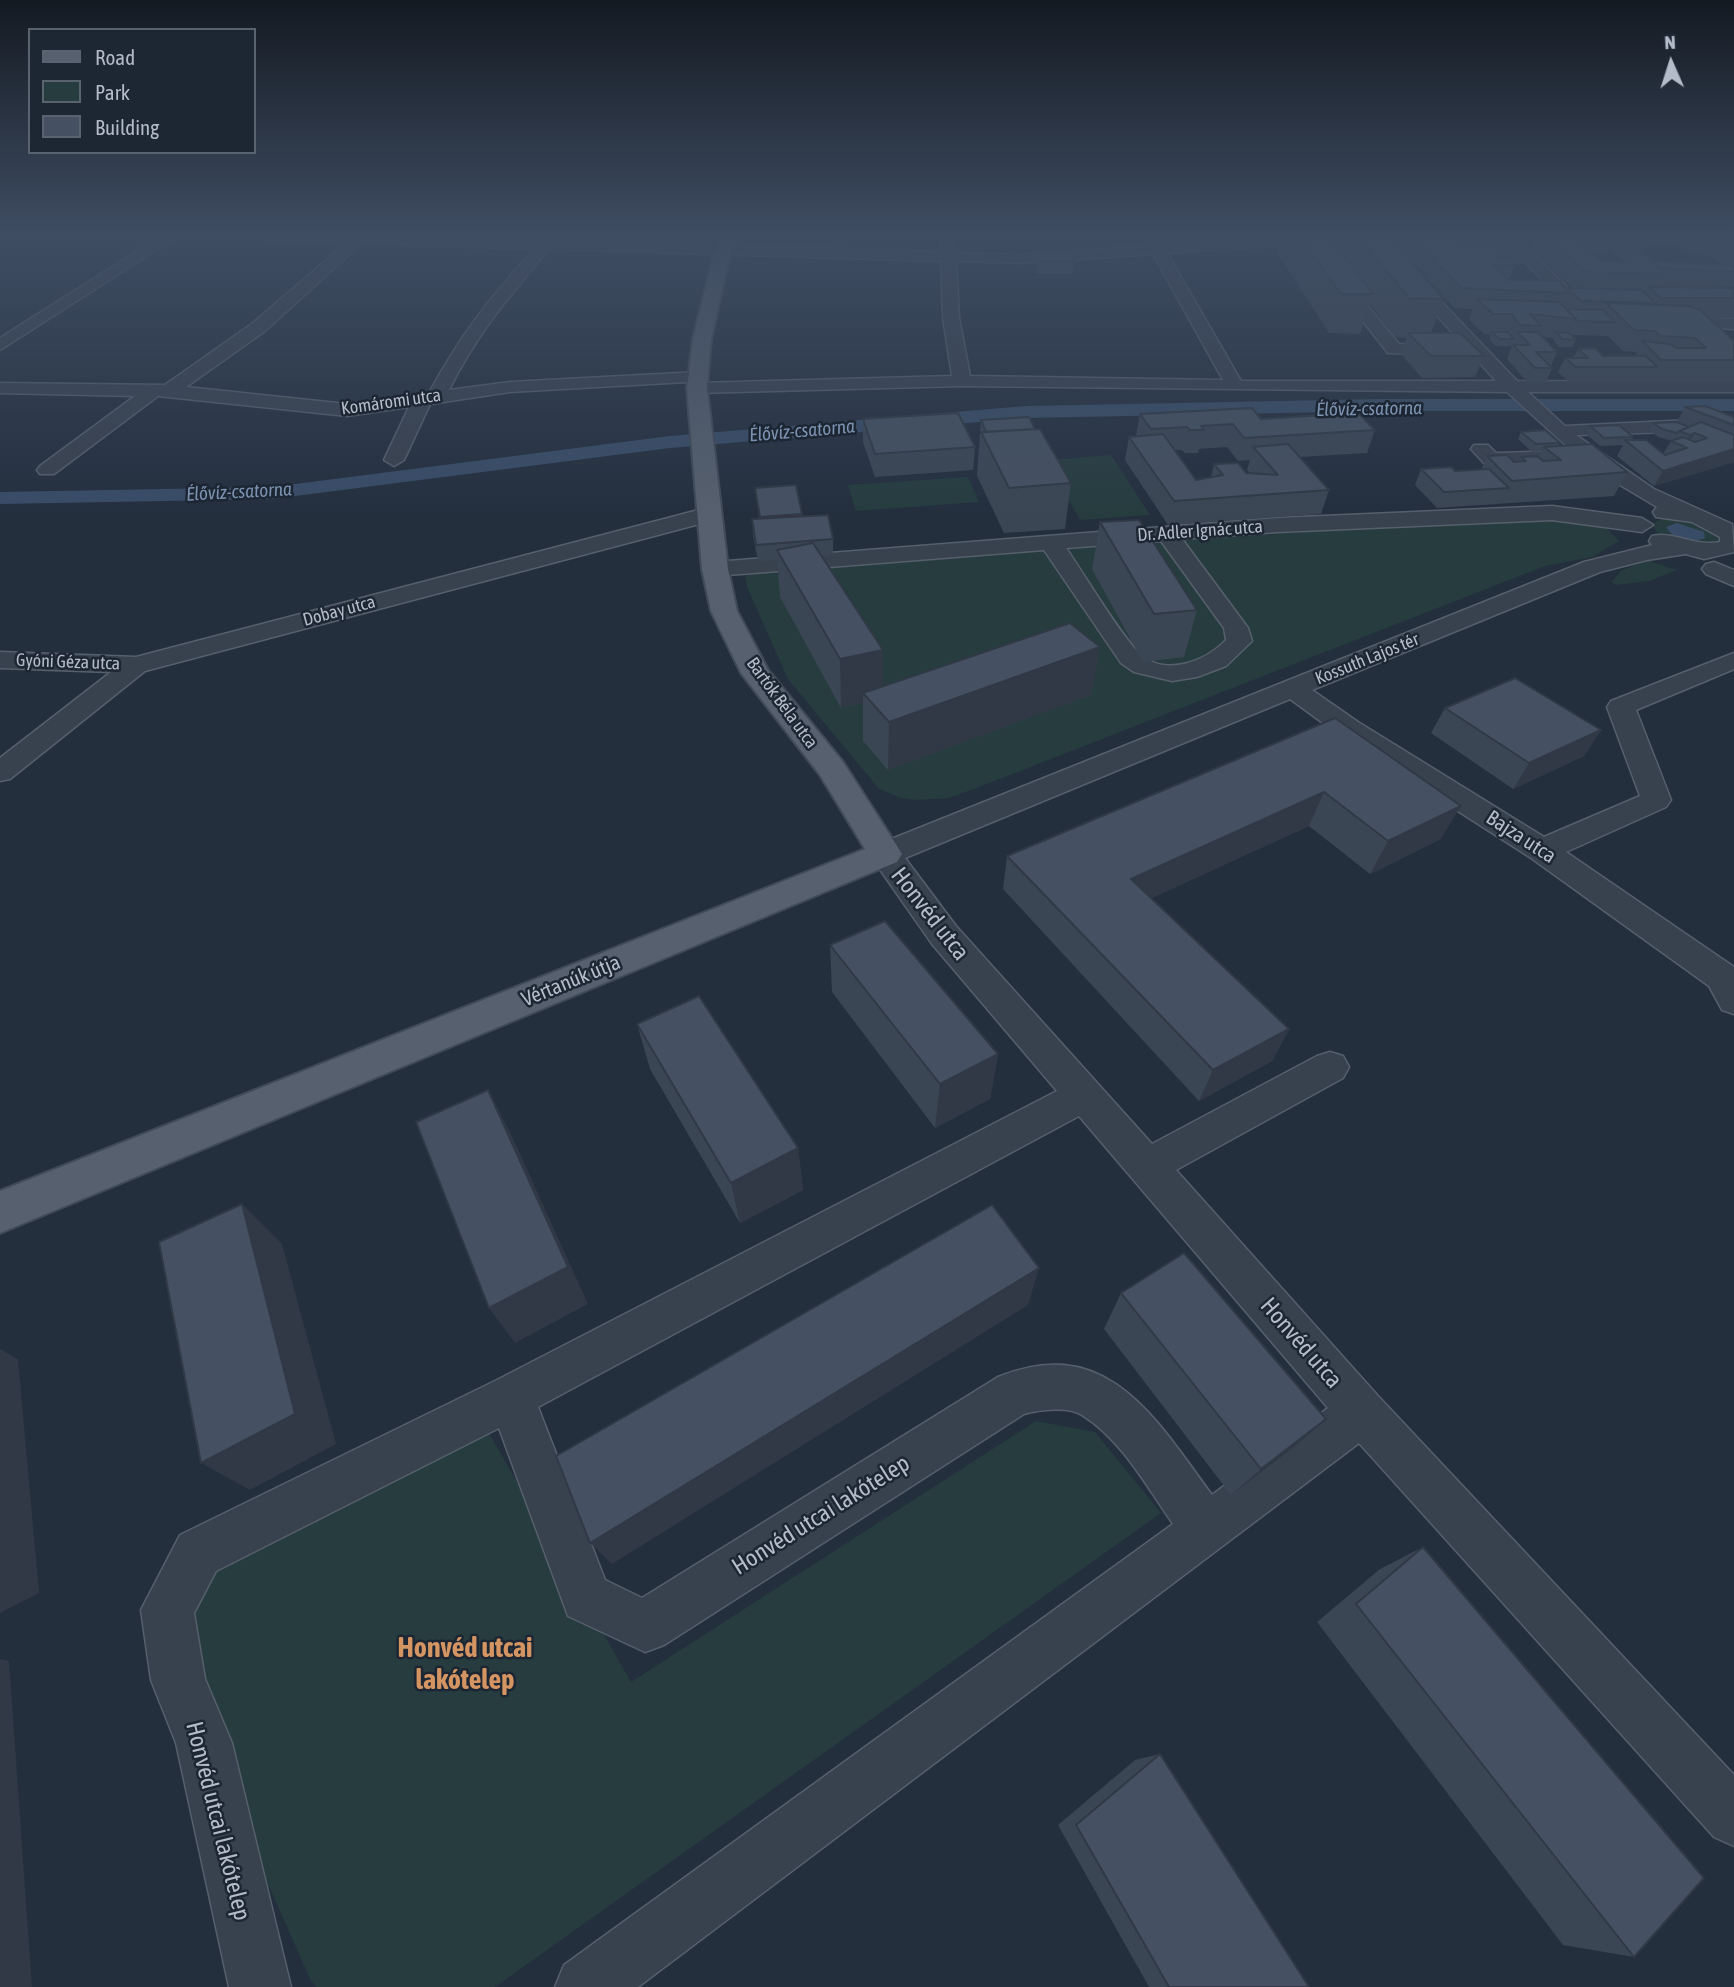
<!DOCTYPE html>
<html>
<head>
<meta charset="utf-8">
<style>
	body { margin:0 }
	#map { position:relative; width:1734px; height:1987px; overflow:hidden; background:#242f3e; font-family:"Asap Condensed",sans-serif }
	canvas { display:block }
	.legend { position:absolute; left:28px; top:28px; width:228px; height:126px; box-sizing:border-box; background:#1d2633; border:2px solid #59626f; margin:0; padding:9px 12px; list-style:none; font-size:21px; color:#b4bcc9 }
	.legend li { display:flex; align-items:center; gap:14px; height:35px }
	.legend b { width:35px; border:2px solid #59626f }
	.north { position:absolute; left:1636px; top:28px; width:70px; height:70px; -webkit-text-stroke:5px #1d2633; paint-order:stroke; rotate:357deg; font-size:19px; font-weight:700; line-height:28px; text-align:center; color:#b4bcc9 }
	.north::after { content:''; display:block; margin:auto; width:24px; height:32px; background:#b4bcc9; clip-path:polygon(50% 0,100% 100%,50% 72%,0 100%) }
</style>
</head>
<body>
<div id="map">
<canvas width="1734" height="1987"></canvas>
<ul class="legend">
<li><b style="height:9px;background:#56606e"></b>Road</li>
<li><b style="height:19px;background:#263c3f"></b>Park</li>
<li><b style="height:19px;background:#455162"></b>Building</li>
</ul>
<div class="north">N</div>
</div>
<script>
const context = document.querySelector('canvas').getContext('2d');
context.lineJoin = 'round';
function paint(path, color) { context.fillStyle = color; context.fill(path, 'evenodd'); }
function strokePath(path, color, width, dash) { context.strokeStyle = color; context.lineWidth = width; context.lineCap = dash ? 'butt' : 'round'; context.setLineDash(dash || []); context.stroke(path); }
function label(font, color, halo, rows, align = 'center') {
  context.font = font + ' "Asap Condensed",sans-serif'; context.lineWidth = 5; context.setLineDash([]); context.textBaseline = 'middle'; context.strokeStyle = halo; context.fillStyle = color; for (const [text, x, y, turn = 0] of rows) {
    context.save(); context.translate(x, y); context.rotate((+turn || 0) * Math.PI / 180); context.textAlign = isNaN(turn) ? turn : align; if (halo) context.strokeText(text, 0, 0); context.fillText(text, 0, 0); context.restore();
  }
}
const green = new Path2D(`
	M1111,455L1150,515L1080,520L1046,460Z
	M968,477L979,502L856,511L848,485Z
	M1548,515L1602,523L1619,541L1592,557L1545,566L974,789L948,798L917,800L901,798L879,789L788,679L747,587L745,571Z
	M1666,517L1691,520L1719,535L1720,541L1712,546L1661,536L1653,527V523Z
	M1646,560L1677,570L1649,581L1616,585L1611,582L1621,571Z
	M478,1414L631,1682L1036,1421L1095,1432L1161,1513L495,1987H317L311,1981L178,1680L198,1553Z`);
const water = new Path2D(`
	M1677,523L1704,532L1705,538C1692,543 1673,540 1666,527Z`);
const canal = new Path2D(`
	M1381,399H1734V411H1381L1027,418L670,448L272,499L0,504V492L272,487L670,436L1027,406Z`);
const minor = new Path2D(`
	M0,236H7V237L0,241Z
	M161,236H178L0,350V338Z
	M256,236L546,239L941,252L940,236H954L955,253L1020,255L1149,246L1146,236H1160L1163,245L1289,236H1366L1359,240L1167,253L1241,381H1496L1403,278L1400,275L1408,270L1413,272L1517,381L1734,382V392H1528L1565,426L1734,418V430L1576,435L1654,489L1732,524L1734,552L1704,559L1686,554L1647,560L1600,572L1312,690L1358,722L1544,837L1640,796L1607,707L1611,701L1734,653V669L1636,710L1671,800L1666,807L1566,852L1734,967V1014L1722,1010L1709,986L1531,858L1338,734L1290,699L905,858L956,926L1152,1144L1317,1056L1330,1052L1343,1056L1349,1067L1343,1078L1176,1170L1378,1396L1734,1775V1846L1714,1837L1359,1443L638,1987H555L564,1965L1173,1524C1147,1487 1122,1440 1082,1415C1068,1406 1040,1410 1024,1414L664,1645L645,1652L568,1616L499,1428L216,1571L194,1613L205,1679L232,1743L291,1987H229L176,1743L151,1680L141,1610L180,1535L495,1381L1057,1091L932,944L869,854L874,846L1584,562L1652,545L1649,541L1652,536C1674,531 1695,547 1720,542V537L1692,522L1656,517L1653,512L1657,507L1600,473L1576,454L1574,460L1567,462L1484,463L1471,449L1474,445H1488L1496,453L1572,451L1507,392L962,386L697,393L688,388L697,383L952,376L943,318L941,261L549,249C508,298 478,332 449,390L510,382L698,372L707,377L704,381L510,392L430,404L404,460L394,466L384,460L409,407L347,416L158,396L54,474H40L37,470L40,466L135,396L0,393V383L165,385L253,323L346,243L263,240ZM362,243L534,249C490,298 461,334 429,393L347,404L186,387L265,331ZM1153,254L1223,380L970,376L959,318L956,261L1020,263ZM1079,1116L1328,1408L1212,1495C1156,1419 1107,1332 998,1377L642,1598L605,1580L538,1407Z
	M1499,236H1515L1573,293L1593,294L1601,299L1593,304L1562,300Z
	M1577,236L1734,238V246L1584,240Z
	M1337,273L1342,275L1399,344L1450,345L1459,350L1450,355L1388,353L1329,278Z
	M1649,277L1726,283L1734,288V301L1717,290L1664,287L1677,301L1669,306L1663,304L1641,282Z
	M1668,316L1734,319V329L1662,324V318Z
	M1552,506L1642,518L1653,525L1642,532L1552,520L1278,532L1182,539L1248,628L1252,641L1226,666L1197,677L1172,681L1134,672L1121,663L1044,550L715,576L707,574L703,569L707,564L715,562L1278,518ZM1161,541L1224,628L1226,640C1205,662 1163,678 1138,652C1114,626 1087,578 1066,548Z
	M710,507L718,509L721,514L718,519L145,671L10,779L0,781V758L111,672L0,668V652L136,657Z
	M1714,562L1734,570V586L1706,574L1702,569L1706,564Z`);
const major = new Path2D(`
	M722,236H738L731,250L711,339L707,388L728,569L737,611L768,670L843,762L897,846L902,854L897,862L0,1233V1191L865,849L820,775L741,673L711,611L702,569L687,388L693,339L715,250Z`);
const wall = new Path2D(`
	M1177,236H1251L1250,243H1181Z
	M1266,236H1329L1334,242L1336,236H1518L1528,246L1520,265H1515L1509,279L1566,290L1567,288H1573L1530,250L1536,236H1632L1644,246L1640,254L1652,261L1726,265L1702,253L1692,254L1681,249L1687,238L1656,236H1734V318H1709L1734,341V382H1569L1558,372L1565,358H1573L1578,349L1603,356H1635L1637,352L1623,351L1608,336L1572,335L1576,340L1573,347H1559L1553,339L1554,338L1542,337L1557,352L1551,366L1552,368L1546,383H1528L1507,359L1512,347L1511,346H1496L1489,339L1491,335L1484,334L1469,320L1473,309L1455,308L1425,277L1444,299L1431,333L1484,356L1475,377L1422,378L1401,354L1407,338L1395,337L1370,304L1360,334L1329,333L1277,252L1281,238H1266ZM1394,243L1425,274L1424,277ZM1608,249L1619,258H1620L1619,261H1602L1593,254H1606ZM1661,281L1729,285V287L1730,288L1658,287Z
	M1037,250L1074,261L1072,274H1037L1036,263Z
	M1685,407L1734,417V462L1654,486L1617,456L1623,445L1600,446L1586,434L1590,426L1633,437L1632,440L1663,454L1671,441H1673L1658,437L1649,430L1653,423L1677,422Z
	M1140,414L1375,430L1367,453L1299,457L1329,490L1321,514L1168,525L1125,460L1129,437L1136,436ZM1227,447L1238,461L1250,460L1247,470L1250,474L1214,464L1211,477L1196,480L1174,450H1182L1185,453H1198L1199,449Z
	M863,419L975,447L973,470L875,477L863,442Z
	M981,420L1035,429L1071,483L1065,529L1004,533L977,476Z
	M1521,432L1560,443L1558,446L1627,472L1614,496L1437,508L1415,485L1421,469L1455,471L1481,470L1487,456L1514,462L1519,461L1521,457H1539L1542,451L1532,452L1518,439Z
	M755,488L802,514V516L833,539V555L821,556L883,650V686L1100,647L1091,695L888,770L863,741V703L841,708L780,597L777,560L758,561L753,536L752,519H759Z
	M1100,522L1197,610L1184,657L1143,662L1092,569Z
	M1445,708L1601,730L1584,756L1513,789L1431,733Z
	M1335,718L1441,839L1370,874L1309,826L1151,898L1289,1029L1272,1061L1199,1101L1003,889L1007,856Z
	M830,945L998,1054L990,1099L935,1128L832,992Z
	M637,1024L798,1148L803,1190L740,1223L650,1069Z
	M1121,1293L1326,1419L1293,1448L1231,1495L1104,1329Z
	M1423,1547L1634,1957L1563,1945L1317,1622L1380,1569Z
	M1160,1754L1309,1987H1149L1058,1825L1135,1760Z`);
const shadedWall = new Path2D(`
	M1695,433L1686,448L1683,446L1690,435Z
	M1734,449V462L1654,486L1663,471Z
	M1100,647L1091,695L888,770L889,722Z
	M883,650V698L863,693V703L841,708L840,659Z
	M1601,730L1584,756L1513,789L1529,763Z
	M1324,792L1309,826L1122,912L1131,879Z
	M1461,806L1441,839L1370,874L1388,841Z
	M1289,1029L1272,1061L1199,1101L1213,1070Z
	M998,1054L990,1099L935,1128L940,1084Z
	M488,1090L511,1134L588,1304L515,1343L489,1308Z
	M798,1148L803,1190L740,1223L731,1183Z
	M242,1204L282,1244L336,1444L250,1490L201,1463Z
	M1039,1268L1028,1305L612,1564L590,1543Z
	M0,1349L18,1359L39,1593L0,1613Z
	M1326,1419L1293,1448L1231,1495L1261,1469Z
	M0,1659L9,1661L32,1987H0Z`);
const building = new Path2D(`
	M1301,236H1329L1373,294H1341Z
	M1357,236H1388L1444,299L1409,298Z
	M1414,236H1441L1445,240L1490,244L1501,259H1510L1515,265H1493L1509,280L1560,281L1568,293L1462,288L1431,257H1436Z
	M1491,236H1518L1528,246L1499,244Z
	M1544,236H1571L1602,261L1631,262L1623,253L1644,254L1665,274L1586,272Z
	M1614,236H1632L1644,246L1625,245Z
	M1716,236H1734V244Z
	M1037,250H1073L1074,261H1039Z
	M1652,261L1734,266V272L1658,268Z
	M1648,287L1734,288V298H1661Z
	M1567,288L1641,290L1656,303L1581,301Z
	M1477,299L1559,302L1576,319L1530,314L1541,326L1520,325L1511,314H1493Z
	M1606,303L1688,306L1700,310L1734,341V360H1661L1642,341L1670,344L1676,348H1706L1695,338L1660,336L1655,331L1634,330Z
	M1566,309L1603,310L1615,322L1575,321L1576,319Z
	M1492,332H1508L1514,339H1499Z
	M1517,332H1538L1557,352H1536L1552,368H1535L1513,345H1530Z
	M1556,332L1569,333L1576,340L1562,339Z
	M1408,333H1460L1484,356H1431Z
	M1595,348L1603,356H1646L1657,367H1576L1565,358H1588L1578,349Z
	M1705,406L1734,417V425L1685,407Z
	M1252,408L1261,419L1358,413L1375,430L1244,438L1233,424L1201,426L1204,430H1190L1187,427L1151,429L1140,414Z
	M958,413L975,447L875,454L863,419Z
	M1029,417L1035,429L986,432L981,420Z
	M1677,422L1689,427L1679,431L1677,433L1662,429L1653,423Z
	M1701,422L1734,435V449L1663,471L1625,440H1646L1665,455L1687,448L1671,441L1683,437L1695,442L1707,438L1695,433L1690,435L1679,431Z
	M1619,425L1633,437L1604,438L1590,426Z
	M1040,429L1071,483L1009,488L981,432Z
	M1545,430L1560,443L1536,444L1521,432Z
	M1163,434L1196,480L1223,475L1214,464L1238,463L1246,473L1278,475L1253,447L1288,444L1329,490L1174,501L1129,437Z
	M1592,444L1627,472L1512,481L1487,456L1507,455L1514,462L1526,461L1521,457L1537,456L1543,461L1561,460L1544,447Z
	M1451,467L1455,471L1489,469L1509,488L1444,492L1421,469Z
	M796,485L802,514L760,517L755,488Z
	M828,515L833,539L756,545L752,519Z
	M1139,520L1197,610L1154,614L1100,522Z
	M813,543L883,650L840,659L777,550Z
	M1070,623L1100,647L889,722L863,693Z
	M1515,678L1601,730L1529,763L1445,708Z
	M1335,718L1461,806L1388,841L1324,792L1131,879L1289,1029L1213,1070L1007,856Z
	M885,921L998,1054L940,1084L830,945Z
	M699,996L798,1148L731,1183L637,1024Z
	M488,1090L568,1267L489,1308L416,1122Z
	M242,1204L295,1414L201,1463L159,1242Z
	M992,1205L1039,1268L590,1543L556,1456Z
	M1184,1253L1326,1419L1261,1469L1121,1293Z
	M1423,1547L1704,1878L1634,1957L1356,1604Z
	M1160,1754L1309,1987H1169L1076,1825Z`);
const farStreetnames = [
	["Komáromi utca",391,402,-8],
	["Dr. Adler Ignác utca",1200,531,-4],
	["Dobay utca",339,611,-15],
	["Kossuth Lajos tér",1367,659,-22],
	["Gyóni Géza utca",68,662,2],
	["Bartók Béla utca",782,703,54]
];
const farWaternames = [
	["Élővíz-csatorna",1369,409,-1],
	["Élővíz-csatorna",802,431,-5],
	["Élővíz-csatorna",239,492,-3]
];
const streetNames = [
	["Bajza utca",1521,837,33],
	["Vértanúk útja",571,981,-22]
];
const nearStreetnames = [
	["Honvéd utca",930,914,52],
	["Honvéd utca",1301,1343,49],
	["Honvéd utcai lakótelep",821,1515,-32],
	["Honvéd utcai lakótelep",218,1821,76]
];
const nearNeighbourhoodnames = [
	["Honvéd utcai",465,1648],
	["lakótelep",465,1680]
];
paint(green, '#263c3f');
paint(water, '#394c67');
paint(canal, '#394c67');
strokePath(minor, '#565f6c', 3);
strokePath(major, '#414a57', 4);
paint(minor, '#38414e');
paint(major, '#56606e');
paint(wall, '#3b4654');
paint(shadedWall, '#303945');
paint(building, '#455162');
strokePath(building, '#303945', 2);
const sky = context.createLinearGradient(0, 0, 0, 515);
sky.addColorStop(0, '#141a22');
sky.addColorStop(0.46, '#3f4d63');
sky.addColorStop(1, '#3f4d6300');
context.fillStyle = sky;
context.fillRect(0, 0, 1734, 515);
label('18px', '#b4bcc9', '#1d2633', farStreetnames);
label('italic 19px', '#7c92b1', '#1d2633', farWaternames);
label('21px', '#b4bcc9', '#1d2633', streetNames);
label('24px', '#b4bcc9', '#1d2633', nearStreetnames);
label('bold 28px', '#d59563', '#1d2633', nearNeighbourhoodnames);
</script>
</body>
</html>
